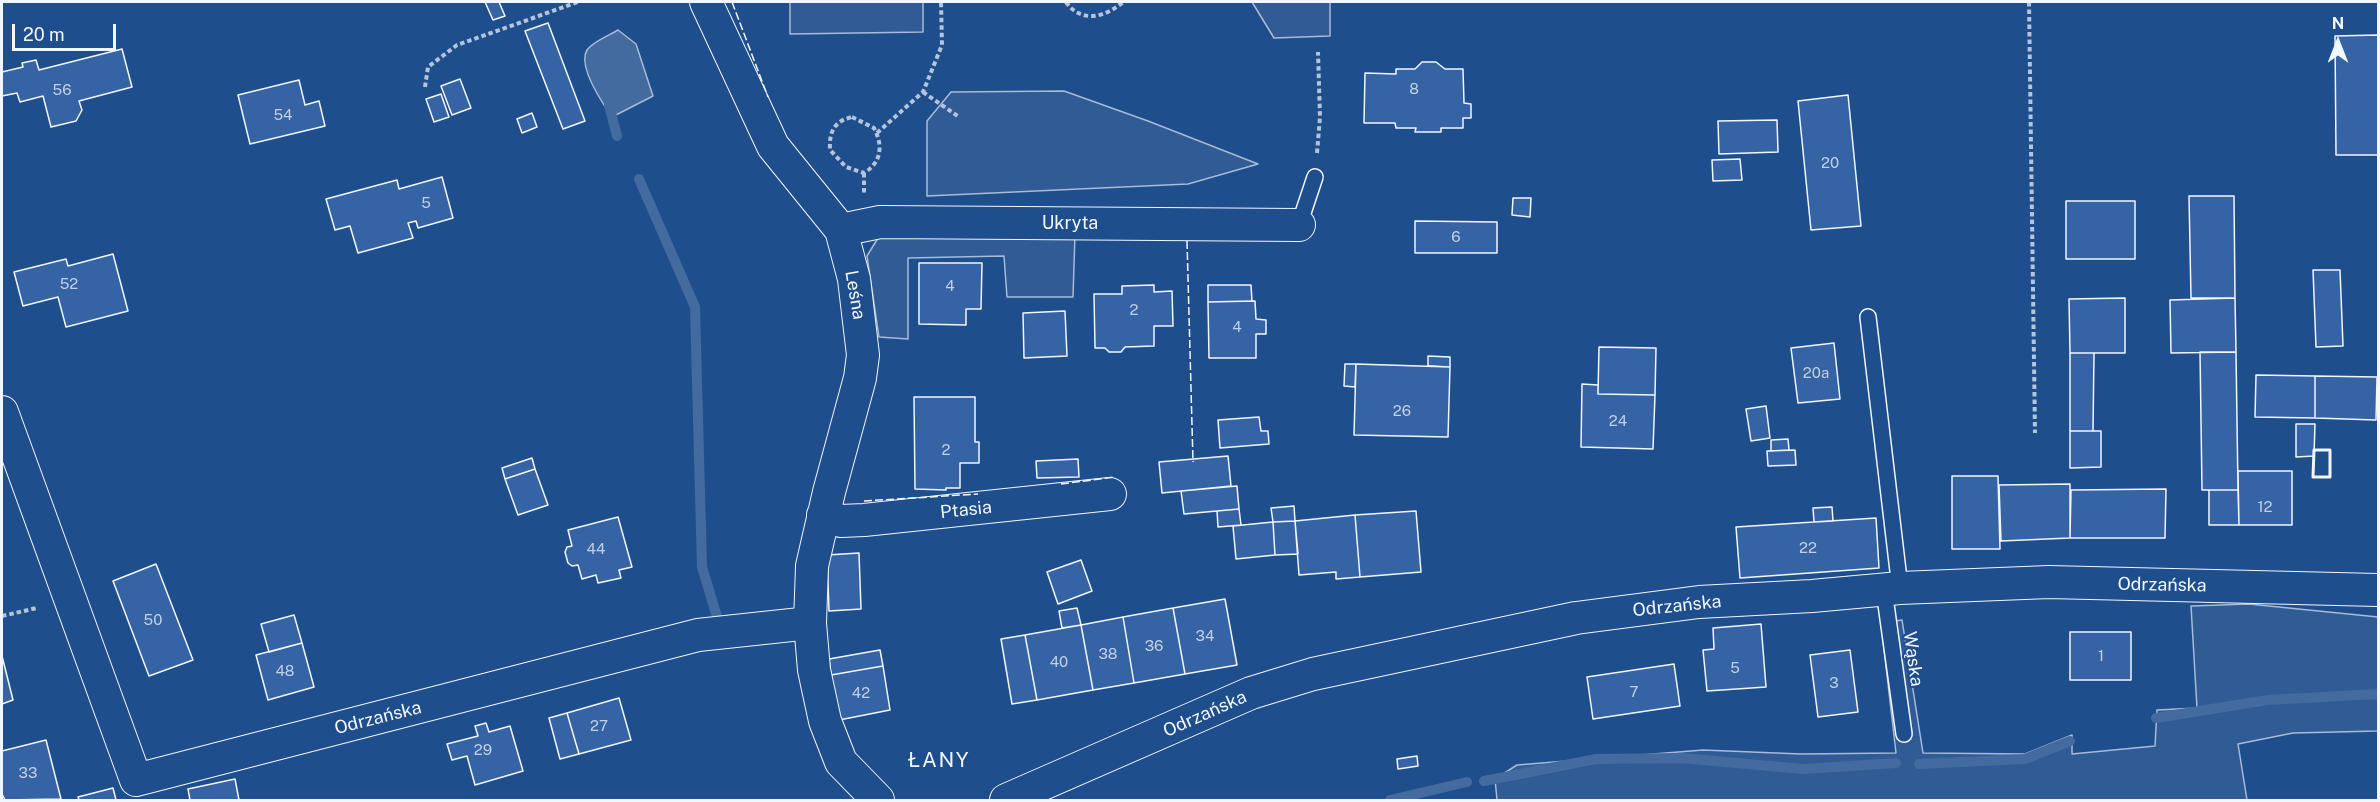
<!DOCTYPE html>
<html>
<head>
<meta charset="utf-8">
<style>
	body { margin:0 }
	#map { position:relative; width:2380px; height:802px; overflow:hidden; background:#1f4e8c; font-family:"Public Sans",sans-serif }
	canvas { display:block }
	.frame { position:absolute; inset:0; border:3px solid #f2f6ff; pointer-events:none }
	.north { position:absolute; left:2308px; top:12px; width:60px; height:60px; -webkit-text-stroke:4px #1f4e8c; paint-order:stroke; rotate:0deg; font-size:16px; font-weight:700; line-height:24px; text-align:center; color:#f2f6ff }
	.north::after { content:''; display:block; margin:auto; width:21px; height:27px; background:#f2f6ff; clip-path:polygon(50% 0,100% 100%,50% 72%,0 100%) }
	.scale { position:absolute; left:12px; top:24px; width:104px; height:27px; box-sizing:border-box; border:3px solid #f2f6ff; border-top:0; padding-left:8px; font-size:18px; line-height:21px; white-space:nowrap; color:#f2f6ff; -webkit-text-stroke:4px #1f4e8c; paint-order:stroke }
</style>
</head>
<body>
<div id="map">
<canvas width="2380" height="802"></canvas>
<div class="frame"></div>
<div class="north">N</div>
<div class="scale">20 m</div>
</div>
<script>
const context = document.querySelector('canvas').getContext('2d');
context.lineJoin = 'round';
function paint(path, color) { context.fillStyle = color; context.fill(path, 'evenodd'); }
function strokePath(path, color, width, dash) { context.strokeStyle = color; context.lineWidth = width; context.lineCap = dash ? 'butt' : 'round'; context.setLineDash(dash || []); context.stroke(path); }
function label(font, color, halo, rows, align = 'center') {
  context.font = font + ' "Public Sans",sans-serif'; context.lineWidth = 4.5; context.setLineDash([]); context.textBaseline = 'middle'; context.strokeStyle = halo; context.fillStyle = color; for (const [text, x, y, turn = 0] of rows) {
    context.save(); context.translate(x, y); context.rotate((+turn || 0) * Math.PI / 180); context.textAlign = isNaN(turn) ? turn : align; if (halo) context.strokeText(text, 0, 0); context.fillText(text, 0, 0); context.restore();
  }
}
const built = new Path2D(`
	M790,2H923V32L790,34Z
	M1252,2H1330V36L1274,38Z
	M1064,91L1148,121L1258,164L1188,184L927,196V121L951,92Z
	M894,234H1075L1073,297H1007L1004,256L908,258V339L879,337L867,256L878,238Z
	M2249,604L2378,617V731L2293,733L2238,744L2247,800H1497L1495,779L1517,765L1703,750L1801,754L1896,753L1881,623L1902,620L1923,753L2025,754L2072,735V754L2155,746L2157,710L2197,708L2191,606Z`);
const water = new Path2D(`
	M618,30L636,44L653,96L612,117C603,104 577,66 587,50C592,42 610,35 618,30Z`);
const stream = new Path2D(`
	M609,105L617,136
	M639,179L695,307L702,567L717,617
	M2156,718L2268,700L2378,694
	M1919,764L2025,759L2070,741
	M1484,781L1596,759L1681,758L1803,769L1896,763
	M1390,800L1467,782`);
const building = new Path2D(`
	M485,2H499L505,16L493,20Z
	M548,23L585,121L563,129L525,31Z
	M2378,35V155H2336L2335,36Z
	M122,49L132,87L79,101L82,110L76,121L51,127L43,96L20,102L17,93L2,96V72L23,67L22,63L36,60L39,70Z
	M1422,62H1436L1445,69H1463L1464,103L1471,104V118H1463V128H1441V132H1415L1416,128H1396L1395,123H1364L1365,73L1396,74V69H1415Z
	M460,79L471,108L452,115L441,86Z
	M299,80L305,105L319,101L325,126L250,144L238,95Z
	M441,94L449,117L434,122L426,99Z
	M1848,95L1861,226L1811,230L1798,101Z
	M532,113L537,127L522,133L517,119Z
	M1777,120L1778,152L1719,154L1718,121Z
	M1740,159L1742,180L1713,181L1712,160Z
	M442,177L453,218L418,228L416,221L408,223L413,238L358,253L350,226L335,230L326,199L397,180L399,189Z
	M2189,196H2234L2235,298H2191Z
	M1513,198H1531L1530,217L1512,215Z
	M2066,201H2135V259H2066Z
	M1415,221L1497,222V253H1415Z
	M113,254L128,311L66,327L58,297L23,306L14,272L66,259L68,266Z
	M919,263H982L981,309H966V325L919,324Z
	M2313,270H2340L2343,346L2316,347Z
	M1154,285V292L1172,291L1173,326H1154V346L1125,347L1121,352H1109L1105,348H1095L1094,294H1122V286Z
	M1208,285H1251L1252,301L1208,302Z
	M2125,298V353H2070L2069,299Z
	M2235,298L2236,352L2171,353L2170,300Z
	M1255,301L1256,319L1266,320V334H1256V358H1209L1208,302Z
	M1065,311L1067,356L1024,358L1023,313Z
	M1834,343L1840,399L1798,403L1791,348Z
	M1599,347L1656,348L1655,395L1598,394Z
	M2200,352H2236L2238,490H2202Z
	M2070,353H2094L2093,431H2070Z
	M1428,356L1450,357V367L1428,366Z
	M1345,364H1356L1355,387L1344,386Z
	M1356,364L1450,367L1448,437L1354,435Z
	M2256,375L2315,376V418L2255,417Z
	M2315,376L2377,377L2376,420L2315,418Z
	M1582,384L1598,385V394L1655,395L1653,449L1581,447Z
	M914,397H975V442H979V463H960V488H946V490L915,489Z
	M1766,406L1770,438L1751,441L1746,409Z
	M1259,417L1261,431H1268L1269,444L1220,448L1218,420Z
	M2296,424H2315L2314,456L2296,457Z
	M2070,431H2101V467L2070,468Z
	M1788,439L1789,450L1771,451V440Z
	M1795,450L1796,465L1768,466L1767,451Z
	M1228,456L1231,486L1162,493L1159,462Z
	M532,458L535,469L505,479L502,468Z
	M1078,459L1079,477L1037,478L1036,461Z
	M535,469L548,505L518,515L505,479Z
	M2238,471H2292V525H2239Z
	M1952,476H1998L2000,549H1952Z
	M2070,484V538L2001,541L1999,485Z
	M1237,486L1239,509L1184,514L1181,491Z
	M2166,489L2165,538H2070L2071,490Z
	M2209,490H2238L2239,525H2209Z
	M1294,506L1295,521L1273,522L1271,508Z
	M1832,507L1833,521L1814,522L1813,508Z
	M1239,509L1241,525L1218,527L1217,511Z
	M1416,511L1421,572L1360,577L1355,515Z
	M1355,515L1360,577L1336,579V572L1299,575L1295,521Z
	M618,517L632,567L619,570L621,578L598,583L596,575L582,579L578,565L572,566L568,563L565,552L567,547L572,546L568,530Z
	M1876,518L1879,568L1740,578L1736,527Z
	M1295,521L1298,554L1275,555L1273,522Z
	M1273,522L1275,555L1236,559L1233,526Z
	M859,553L861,609L829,611L827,555Z
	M1081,560L1092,591L1058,604L1047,572Z
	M156,564L193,660L149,676L113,581Z
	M1225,599L1237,665L1185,674L1173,608Z
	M1077,608L1081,625L1062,628L1059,611Z
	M1173,608L1185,674L1134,683L1123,617Z
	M294,615L302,643L269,652L261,624Z
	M1123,617L1134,683L1093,690L1081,625Z
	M1761,624L1766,687L1707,691L1703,650L1714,649L1713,628Z
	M1081,625L1093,690L1037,700L1025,635Z
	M2070,632H2131V680H2070Z
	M1025,635L1037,700L1012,704L1001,639Z
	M302,643L314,687L268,700L256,655Z
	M880,650L883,666L831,675L829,659Z
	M1850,650L1858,712L1818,717L1810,655Z
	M2,656L13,700L2,704Z
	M1674,664L1680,706L1593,719L1587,677Z
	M883,666L890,710L839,720L831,675Z
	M619,698L631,740L579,754L567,713Z
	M567,713L579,754L560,759L549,718Z
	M486,723L489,732L510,726L523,771L475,785L467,756L452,760L447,744L478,736L475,726Z
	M46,740L61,799L5,800L2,794V751Z
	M1417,756L1418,766L1398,769L1397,759Z
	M235,779L239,800H190L188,789Z
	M113,788L116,800H79L78,797Z`);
const path = new Path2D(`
	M1066,2C1081,24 1106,17 1123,2
	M2029,2L2035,433
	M425,87L428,67L457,45L578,2
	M923,92L959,117
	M852,117L874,128C883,145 882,162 864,173L846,167L830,150C829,132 834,121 852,117Z
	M877,133L923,92L942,45L941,2
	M1317,153L1320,117L1318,52
	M864,173V193
	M2,616L37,608`);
const service = new Path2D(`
	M1299,225L1315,177
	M1868,317L1900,588
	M1884,590L1904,734`);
const minor = new Path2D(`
	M706,2L773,146L841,230L854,279L863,355L860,378L829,492L812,566L810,623L814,670L825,721L841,762L878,800
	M841,230L880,222L1299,225
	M2,412L136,780L698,635L810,623
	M823,515L841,521L864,520L1110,494
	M1006,800L1251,693L1313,674L1576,618L1699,602L1812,596L1900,588L2049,582L2378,590`);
const fence = new Path2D(`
	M732,2L768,97
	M1187,241L1193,462
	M1061,484L1115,477
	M864,501L978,494`);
const wall = new Path2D(`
	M2314,450H2330V477H2313Z`);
const numberNames = [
	["8",1414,89],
	["56",62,90],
	["54",283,115],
	["20",1830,163],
	["5",426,203],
	["6",1456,237],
	["52",69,284],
	["4",950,286],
	["2",1134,310],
	["4",1237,327],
	["20a",1816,373],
	["26",1402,411],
	["24",1618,421],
	["2",946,450],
	["12",2265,507],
	["22",1808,548],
	["44",596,549],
	["50",153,620],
	["34",1205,636],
	["36",1154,646],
	["38",1108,654],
	["1",2101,656],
	["40",1059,662],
	["5",1735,668],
	["48",285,671],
	["3",1834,683],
	["7",1634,692],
	["42",861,693],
	["27",599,726],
	["29",483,750],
	["33",28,773]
];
const streetNames = [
	["Ukryta",1070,223],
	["Leśna",855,295,80],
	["Ptasia",966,510,-6],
	["Odrzańska",2162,585,1],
	["Odrzańska",1677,606,-6],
	["Wąska",1913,659,82],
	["Odrzańska",1205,714,-24],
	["Odrzańska",378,718,-14]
];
const quarterNames = [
	["ŁANY",939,761]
];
paint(built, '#305b95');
strokePath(built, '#a8bbd7', 1.5);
paint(water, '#446ba0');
strokePath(water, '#a8bbd7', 1.5);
strokePath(stream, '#446ba0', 10);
paint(building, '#3563a3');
strokePath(building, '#f2f6ff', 1.5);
strokePath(service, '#f2f6ff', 18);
strokePath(minor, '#f2f6ff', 34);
strokePath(path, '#b3c4dc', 4, [4.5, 3]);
strokePath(service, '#1f4e8c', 15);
strokePath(minor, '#1f4e8c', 32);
strokePath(fence, '#f2f6ff', 1.5, [8, 3]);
strokePath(wall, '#f2f6ff', 3);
label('15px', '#c3d1e8', null, numberNames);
label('18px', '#f2f6ff', '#1f4e8c', streetNames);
context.letterSpacing = '1.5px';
label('21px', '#f2f6ff', '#1f4e8c', quarterNames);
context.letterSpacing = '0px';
</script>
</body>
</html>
